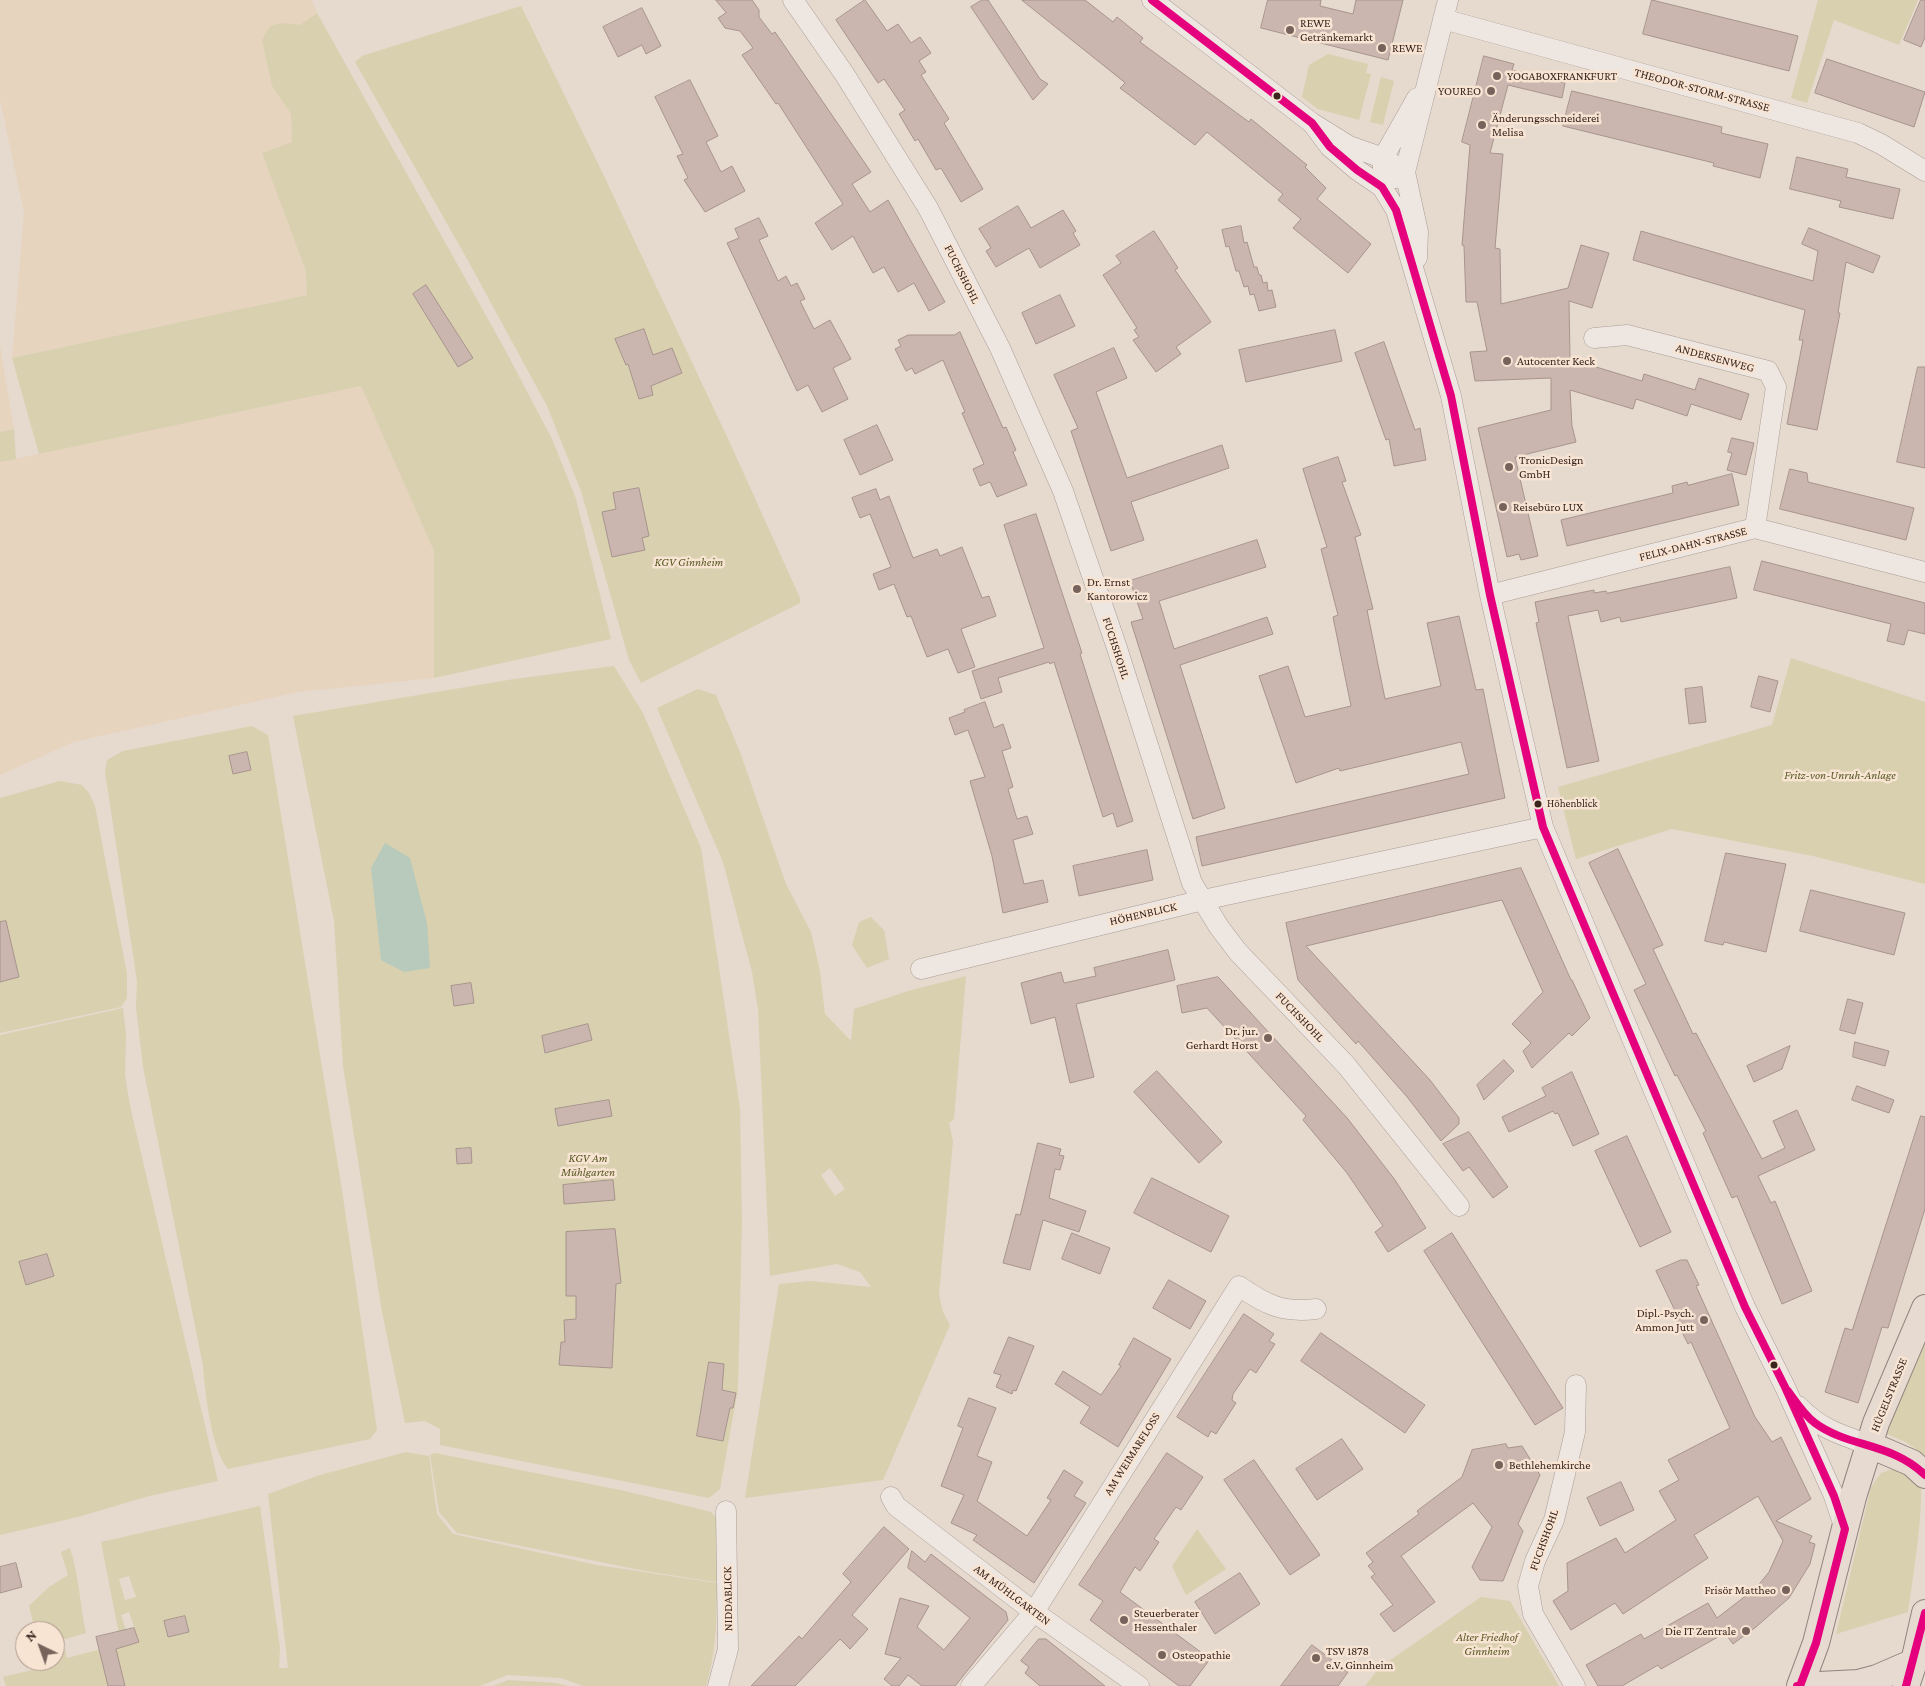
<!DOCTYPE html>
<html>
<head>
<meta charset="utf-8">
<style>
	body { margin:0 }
	#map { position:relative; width:1925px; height:1686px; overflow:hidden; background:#e6d9ce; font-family:"Crimson Pro",serif }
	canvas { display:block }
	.north { position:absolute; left:15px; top:1621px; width:50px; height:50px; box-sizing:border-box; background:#f7e4d3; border:1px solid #ac978a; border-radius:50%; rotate:318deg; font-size:14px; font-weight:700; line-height:20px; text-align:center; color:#3b241d }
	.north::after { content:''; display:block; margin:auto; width:18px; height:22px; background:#77635b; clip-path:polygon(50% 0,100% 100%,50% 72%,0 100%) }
</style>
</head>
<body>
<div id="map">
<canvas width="1925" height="1686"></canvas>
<div class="north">N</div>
</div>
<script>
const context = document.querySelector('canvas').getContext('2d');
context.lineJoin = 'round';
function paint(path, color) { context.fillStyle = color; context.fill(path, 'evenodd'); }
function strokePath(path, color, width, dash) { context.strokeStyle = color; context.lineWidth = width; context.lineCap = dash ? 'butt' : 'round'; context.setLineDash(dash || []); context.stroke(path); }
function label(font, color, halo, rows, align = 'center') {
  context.font = font + ' "Crimson Pro",serif'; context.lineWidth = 5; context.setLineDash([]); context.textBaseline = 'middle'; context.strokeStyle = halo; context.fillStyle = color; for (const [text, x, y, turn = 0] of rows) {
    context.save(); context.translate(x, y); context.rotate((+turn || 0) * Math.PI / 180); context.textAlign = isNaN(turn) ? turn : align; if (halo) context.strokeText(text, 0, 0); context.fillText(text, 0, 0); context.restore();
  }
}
const farmland = new Path2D(`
	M0,0H312L317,13L300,26L283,23L272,86L291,114L292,142L262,153L306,272L307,295L12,358L24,212L0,100Z
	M0,345L14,429L0,432Z
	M361,386L434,551V678L298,692L74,742L0,775V462Z`);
const green = new Path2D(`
	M1818,0H1918L1899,45L1834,20L1807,103L1791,98Z
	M521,6L604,176L730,443L800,598V603L641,683L629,660L581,491L547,406L466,257L355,62L362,56Z
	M317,13L503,346L552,439L576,499L611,639L434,678V551L361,386L39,454L12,358L307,295L306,272L262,153L292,142L291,114L272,86L262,40L270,26L283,23L300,25Z
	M1328,54L1368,64L1366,73L1371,74L1359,120L1318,109L1302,97L1309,65Z
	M1381,77L1394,81L1383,125L1370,122Z
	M14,429L16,459L0,462V432Z
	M1791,658L1925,702V884L1813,856L1672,829L1576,859L1558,787L1772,725Z
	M614,666L643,713L701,848L740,1108L742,1222L738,1389L720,1489L709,1498L440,1445V1429L425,1421L405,1423L382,1312L343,1066L334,921L293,716L514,679Z
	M698,689L716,695L740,752L786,884L811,932L820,971L825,1014L851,1041L854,1009L908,991L966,976L954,1119L949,1123L953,1141L939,1294L943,1312L950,1325L883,1480L745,1498L779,1284L810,1281L871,1287L860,1272L837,1264L770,1276L758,1010L752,972L723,862L657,708ZM830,1168L845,1189L835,1196L821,1175Z
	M252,726L268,735L342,1190L377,1430L370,1439L228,1469C211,1449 205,1392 203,1366L143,1067L136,1007L137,981L105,772L107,760L123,751Z
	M60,781L82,785L89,793L95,806L127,974V998L121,1007L0,1033V798Z
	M871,917L884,930L889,959L867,968L852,945L859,922Z
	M123,1008L126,1035L125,1075L130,1106L218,1481L149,1496L78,1517L0,1535V1035Z
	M1925,1330V1456L1906,1442L1884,1433Z
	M406,1452L429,1456L437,1514L453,1534L597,1565L717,1583C717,1618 716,1653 706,1686H583L561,1678L507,1675L480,1686H125L117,1654L101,1658L108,1686H6L3,1677L44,1667L42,1661H55V1645L59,1643L57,1631H35L29,1606L49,1587L68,1575L61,1552L70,1548C79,1576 80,1605 86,1633L62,1640L67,1658L121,1644L101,1542L260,1506L280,1648L279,1668H288L268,1494L320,1475ZM129,1576L136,1597L125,1600L119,1579ZM129,1612L139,1642L130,1644L121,1615ZM185,1616L189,1632L168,1637L164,1621Z
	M435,1453L625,1491L711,1512L721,1524L720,1579L715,1582L645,1571L457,1533L439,1512L430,1455Z
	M1896,1468C1903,1472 1914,1476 1920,1482C1925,1500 1912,1587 1908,1612L1836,1634L1871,1487L1881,1473Z
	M1197,1529L1226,1569L1186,1595L1172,1566Z
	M1481,1597L1510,1601L1559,1686H1365L1379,1668Z
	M508,1680L556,1683L568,1686H493Z`);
const water = new Path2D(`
	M385,843L410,858L427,923L430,968L404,972L381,960L371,868Z`);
const building = new Path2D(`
	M716,0H752L759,10V17L772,34L775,32L871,172L852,184L870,212L888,200L945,302L929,311L914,283L898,292L884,267L873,273L853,236L832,250L815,223L843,204L778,103L776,104L742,55L753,48L740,31L725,28L718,18L726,13Z
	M865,0L887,31L898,24L911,43L920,37L931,53L919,61L926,72L921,75L949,119L944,123L983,189L961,202L941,168L936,170L918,139L915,141L899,114L905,110L884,79L878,83L836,20Z
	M982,0H988L1040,79L1048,84L1033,100L971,7Z
	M1022,0H1085L1113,22L1117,17L1143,38L1140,42L1249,122L1251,119L1307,165L1305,167L1326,188L1317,199L1371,244L1348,273L1293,228L1301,219L1278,200L1283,194L1207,132L1195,145L1120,88L1125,83Z
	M1268,0H1321L1320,6L1353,14L1356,0H1403L1388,60L1261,28Z
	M1652,0L1798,36L1789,71L1643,34Z
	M1921,0H1925V37L1921,47L1904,40Z
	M642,8L661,46L646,54L642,45L618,57L603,27Z
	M1484,56L1514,64L1512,70L1565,83L1562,98L1508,85L1490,153L1503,154L1495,248L1500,249L1501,304L1568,288L1581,245L1609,253L1592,308L1569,301L1570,359L1642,381L1644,374L1695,390L1699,378L1749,394L1741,420L1691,404L1687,416L1636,399L1633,409L1570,390L1572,426L1576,442L1515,457L1538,556L1521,560L1519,554L1507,557L1478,428L1551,410V378L1475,381L1470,352L1487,351L1477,302H1466L1464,246L1462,245L1470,145L1462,142Z
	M1827,59L1925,92L1914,127L1815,93Z
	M690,80L718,136L706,142L721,172L732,166L745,191L705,212L684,180L688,178L677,156L683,154L655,97Z
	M1572,91L1722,127L1721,133L1768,144L1760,178L1713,166L1714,163L1563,126Z
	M1797,157L1848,169L1846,177L1900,189L1893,219L1839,207L1841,201L1790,189Z
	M1018,206L1031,228L1063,210L1076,231L1073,233L1080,245L1040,268L1029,248L996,267L986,251L991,248L979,229Z
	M759,218L768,236L759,240L778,281L786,276L791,286L797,283L805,299L800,301L814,329L830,320L851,359L833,368L848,399L822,412L808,385L797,391L727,243L739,238L735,229Z
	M1241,226L1244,243L1247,242L1254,267H1257L1259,275H1261L1263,283L1267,282L1268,291L1272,290L1276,307L1259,311L1254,294L1250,295L1248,286L1244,287L1239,271H1236L1229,246L1226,247L1222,230Z
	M1809,228L1880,256L1873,273L1846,262L1838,313H1840L1817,430L1787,424L1803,340H1799L1805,310L1633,260L1641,231L1813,281L1818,251L1802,244Z
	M1154,231L1178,268L1175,270L1211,322L1176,347L1181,354L1156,372L1133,340L1139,337L1134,330L1137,328L1103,275L1121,263L1116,256Z
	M426,285L473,358L458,367L413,294Z
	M1060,295L1075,326L1036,344L1022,313Z
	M644,329L653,355L672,348L682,373L651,386L653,395L639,399L628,364L626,365L615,339Z
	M1335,330L1342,361L1246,382L1239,350Z
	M960,332L1003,428L1006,427L1016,450L1013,452L1027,485L997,497L990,482L980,486L973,469L984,464L962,413L965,412L943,360L915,374L912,368L906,371L895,349L901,346L898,340L908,335H954Z
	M1384,342L1415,430L1420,428L1426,460L1394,466L1389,439L1386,440L1355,353Z
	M1114,348L1127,378L1096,392L1127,478L1222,445L1229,468L1131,502L1144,540L1111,551L1071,431L1078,428L1054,375Z
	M1918,367H1925V468L1897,462Z
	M877,425L893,460L860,475L844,440Z
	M1732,438L1754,443L1746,475L1727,470L1732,453L1728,452Z
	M1338,457L1346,481L1342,482L1361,535L1355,537L1373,609L1367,610L1385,699L1441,686L1427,623L1459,616L1476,690L1483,689L1505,798L1202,866L1196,837L1469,774L1461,742L1340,771L1339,768L1296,783L1259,676L1288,666L1305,717L1351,706L1333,617L1338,615L1321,549L1327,547L1303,469Z
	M1790,469L1807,473L1808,482L1914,508L1906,540L1780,509Z
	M1732,474L1739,505L1567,546L1561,520L1673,493L1672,486L1687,482L1688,485Z
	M639,488L649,536L642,538L645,550L612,557L602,512L616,509L613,493Z
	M876,489L880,500L889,496L913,558L937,549L940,556L962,547L982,598L989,596L996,616L961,629L975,667L958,673L948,649L927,657L911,616L907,617L894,584L879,590L873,574L891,567L870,514L860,518L852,498Z
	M1036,514L1082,653L1080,654L1133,821L1117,827L1113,813L1103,817L1054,662L1050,664L1049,662L998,678L1002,692L981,699L972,671L1044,648L1004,525Z
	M1257,540L1266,567L1159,601L1174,649L1267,617L1273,634L1180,665L1225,808L1193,819L1131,622L1143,619L1130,581Z
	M1762,561L1925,603V634L1908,630L1904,645L1887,641L1891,624L1754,590Z
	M1730,567L1737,598L1621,622L1620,617L1601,622L1598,610L1568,616L1599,761L1567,768L1536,623L1539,622L1535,602L1594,590V593L1606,591L1607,593Z
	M1759,676L1778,681L1770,712L1751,707Z
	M1702,687L1706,722L1689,724L1685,689Z
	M985,702L994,728L1003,724L1011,748L1002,751L1013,787L1008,789L1017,819L1027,816L1033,834L1013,840L1024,884L1043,880L1048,902L1003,913L992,856L970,781L985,777L968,730L955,735L949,718L965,712L964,710Z
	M247,752L251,770L233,774L229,756Z
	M1618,849L1663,945L1653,949L1693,1034L1696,1033L1762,1159L1785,1148L1773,1121L1797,1110L1815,1150L1758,1176L1771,1203L1775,1201L1812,1291L1782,1304L1737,1196L1732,1198L1703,1133L1706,1131L1677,1075L1675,1076L1634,990L1646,984L1589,863Z
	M1147,850L1153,880L1079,896L1073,866Z
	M1726,853L1786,864L1766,952L1724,942L1723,945L1705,941Z
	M1521,868L1571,980H1572L1590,1018L1572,1036L1569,1033L1532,1068L1523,1051L1531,1043L1512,1024L1543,992L1502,900L1306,946L1430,1080L1459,1118V1124L1441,1141L1408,1098L1358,1041L1356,1044L1298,980L1286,923Z
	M1811,890L1905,913L1894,955L1800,931Z
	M6,921L19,977L0,982V922Z
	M1168,950L1175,980L1076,1004L1094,1077L1070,1083L1055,1017L1031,1024L1021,983L1061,972L1064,983L1096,976L1094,968Z
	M1218,977L1348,1119L1395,1180L1426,1228L1388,1252L1375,1232L1383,1226L1347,1173L1303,1120L1306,1116L1207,1008L1182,1013L1177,986Z
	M471,983L474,1003L454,1006L451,986Z
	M1848,999L1863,1003L1855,1034L1840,1030Z
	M588,1024L592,1040L545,1053L542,1036Z
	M1855,1042L1889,1051L1885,1066L1853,1057Z
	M1790,1046L1782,1069L1754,1082L1747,1066Z
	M1504,1060L1514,1071L1484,1100L1477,1085Z
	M1157,1071L1222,1142L1199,1163L1134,1092Z
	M1572,1072L1599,1134L1573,1146L1558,1113L1555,1114L1553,1111L1509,1132L1502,1117L1546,1096L1542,1088Z
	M1857,1086L1894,1100L1889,1113L1852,1100Z
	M609,1100L612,1116L558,1126L555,1109Z
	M1921,1116L1925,1117V1209L1888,1328L1882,1327L1858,1403L1825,1392L1845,1328L1852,1330Z
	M1469,1132L1508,1187L1493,1198L1469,1167L1463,1171L1443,1144Z
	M1627,1136L1671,1232L1640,1247L1595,1151Z
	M1038,1143L1061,1149L1059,1155L1064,1156L1060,1170L1055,1169L1049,1198L1086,1211L1079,1232L1043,1220L1030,1270L1003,1263L1016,1214L1020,1215Z
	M471,1148L472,1163L457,1164L456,1149Z
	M1152,1178L1229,1216L1211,1252L1134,1213Z
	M613,1180L615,1200L564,1204L563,1185Z
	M615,1229L621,1283L616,1284L612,1368L559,1365L561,1342H565L564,1320L576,1319V1296H566V1232Z
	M1072,1233L1110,1248L1100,1274L1062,1259Z
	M1452,1233L1563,1408L1535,1425L1424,1251Z
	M47,1254L54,1276L26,1285L19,1262Z
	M1681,1260H1687L1699,1285L1696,1286L1755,1417L1772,1442L1781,1437L1811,1499L1776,1521L1812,1536L1809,1542L1815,1544L1810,1564L1789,1598L1756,1627L1733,1644L1725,1633L1661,1669L1658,1665L1622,1686H1598L1586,1665L1641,1634L1644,1639L1708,1603L1717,1618L1756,1588L1769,1572L1783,1541L1758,1496L1694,1535L1708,1558L1623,1614L1615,1603L1571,1630L1553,1601L1568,1591L1567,1563L1616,1538L1625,1553L1676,1520L1659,1491L1679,1480L1668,1460L1730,1428L1691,1342L1688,1344L1675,1318L1678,1317L1656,1271Z
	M1169,1280L1206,1301L1190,1329L1153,1308Z
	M1244,1314L1274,1334L1269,1341L1275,1344L1256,1373L1250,1369L1233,1394L1232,1400L1236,1403L1216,1434L1211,1431L1208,1437L1177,1417Z
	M1321,1333L1425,1405L1405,1433L1301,1361Z
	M1009,1337L1034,1346L1016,1391L1013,1390L1012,1394L996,1387L1001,1375L994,1373Z
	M1134,1338L1171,1359L1118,1447L1080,1423L1090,1407L1055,1384L1063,1371L1101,1395L1121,1366L1119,1365Z
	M709,1362L724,1364L722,1390L736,1393L733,1408H730L723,1441L697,1436Z
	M969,1398L996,1408L977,1456L992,1462L977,1501L1027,1536L1051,1500L1047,1498L1064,1470L1083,1482L1074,1496L1086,1503L1034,1583L973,1540L977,1535L951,1523L964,1495L941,1486L963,1428L958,1426Z
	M1342,1439L1363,1469L1317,1500L1296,1469Z
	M1506,1444L1508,1448L1522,1446L1540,1475L1518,1524L1523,1531L1503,1581L1480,1580L1472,1567L1492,1527L1473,1503L1401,1556L1435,1602L1394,1632L1380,1614L1393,1605L1371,1577L1375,1574L1368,1566L1373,1562L1366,1553L1419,1514L1417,1511L1462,1477L1472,1450Z
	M1167,1453L1203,1477L1181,1510L1176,1507L1154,1539L1159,1542L1140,1571L1135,1567L1120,1592L1210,1659L1190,1686H1179L1090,1620L1103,1601L1079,1585Z
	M1254,1460L1320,1555L1290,1575L1224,1480Z
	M1621,1482L1634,1510L1600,1526L1587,1498Z
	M884,1527L909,1549L852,1615L868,1629L850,1649L840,1639L795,1686H751L799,1636L802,1639L851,1582L843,1574Z
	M912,1551L925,1562L931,1554L1006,1612L1008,1620L955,1686H922L908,1675L899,1686H892L884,1679L901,1658L885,1654L900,1598L929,1606L917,1627L944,1650L970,1618L908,1568Z
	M16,1563L22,1587L0,1593V1567Z
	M1240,1573L1260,1604L1215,1634L1195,1602Z
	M185,1616L189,1632L168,1637L164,1621Z
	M134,1628L139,1642L116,1649L125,1686H108L96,1637Z
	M1039,1639H1046L1105,1686H1040L1025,1673L1029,1667L1021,1661Z
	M1312,1645L1348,1672L1338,1686H1281Z`);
const minor = new Path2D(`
	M793,0L845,75L928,208L1000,348L1063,491L1116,645L1192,883L1219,927L1238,952L1346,1065L1459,1206
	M1152,0L1312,123L1349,146L1383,158L1405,172L1418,232L1417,258
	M1443,19L1858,133L1881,144L1925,171
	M1312,123L1330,147L1357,170L1382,187L1396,210L1451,396L1490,595L1543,827L1745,1307L1785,1387L1834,1496L1845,1529
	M1383,170V158L1417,98
	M1396,178L1405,172L1448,0
	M1594,338L1627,335L1768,371L1776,387L1755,528
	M1490,595L1755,528L1925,572
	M921,969L1203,900L1543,827
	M1798,1406C1820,1429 1841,1435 1870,1445
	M891,1497L896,1506L1034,1612L1139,1686
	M718,1686L728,1649L726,1511
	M971,1686L1034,1612L1239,1286C1266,1305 1283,1313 1316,1309
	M1575,1686L1533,1614L1528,1586L1535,1561L1554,1520L1575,1432L1576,1385`);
const major = new Path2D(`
	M1870,1445L1912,1463L1925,1475
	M1800,1686L1816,1643L1853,1497L1876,1423L1925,1308
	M1800,1686L1858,1683L1877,1678L1914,1662
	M1906,1686L1914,1662L1925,1613`);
const bus1 = new Path2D(`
	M1152,0L1312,123L1330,147L1357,170L1382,187L1396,210L1451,396L1490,595L1543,827L1745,1307L1785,1387L1834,1496L1845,1529L1816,1643L1800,1686H1797
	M1788,1391C1796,1402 1804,1415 1815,1423C1849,1448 1891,1442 1925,1475
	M1906,1686L1925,1613`);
const markers = [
	[1290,30,5,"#77635b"],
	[1382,48,5,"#77635b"],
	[1497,76,5,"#77635b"],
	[1491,91,5,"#77635b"],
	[1277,96,4.5,"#3b241d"],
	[1482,125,5,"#77635b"],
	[1507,361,5,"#77635b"],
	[1509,467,5,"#77635b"],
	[1503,507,5,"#77635b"],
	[1077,589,5,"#77635b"],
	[1538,804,4.5,"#3b241d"],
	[1268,1038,5,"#77635b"],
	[1704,1320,5,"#77635b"],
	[1774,1365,4.5,"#3b241d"],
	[1499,1465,5,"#77635b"],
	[1786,1590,5,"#77635b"],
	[1124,1620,5,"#77635b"],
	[1746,1631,5,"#77635b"],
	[1162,1655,5,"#77635b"],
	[1316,1658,5,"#77635b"]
];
const busNames = [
	["Höhenblick",1547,804]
];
const poiNames = [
	["REWE",1300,23],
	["Getränkemarkt",1300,37],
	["REWE",1392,48],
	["YOGABOXFRANKFURT",1507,76],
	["YOUREO",1481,91,"right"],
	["Änderungsschneiderei",1492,118],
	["Melisa",1492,132],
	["Autocenter Keck",1517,361],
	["TronicDesign",1519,460],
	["GmbH",1519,474],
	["Reisebüro LUX",1513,507],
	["Dr. Ernst",1087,582],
	["Kantorowicz",1087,596],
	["Dr. jur.",1258,1031,"right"],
	["Gerhardt Horst",1258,1045,"right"],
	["Dipl.-Psych.",1694,1313,"right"],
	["Ammon Jutt",1694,1327,"right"],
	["Bethlehemkirche",1509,1465],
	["Frisör Mattheo",1776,1590,"right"],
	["Steuerberater",1134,1613],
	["Hessenthaler",1134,1627],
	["Die IT Zentrale",1736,1631,"right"],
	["TSV 1878",1326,1651],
	["e.V. Ginnheim",1326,1665],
	["Osteopathie",1172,1655]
];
const streetNames = [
	["THEODOR-STORM-STRASSE",1702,90,15],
	["FUCHSHOHL",962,274,63],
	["ANDERSENWEG",1715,358,15],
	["FELIX-DAHN-STRASSE",1693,544,-14],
	["FUCHSHOHL",1116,648,72],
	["HÖHENBLICK",1143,914,-13],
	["FUCHSHOHL",1300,1017,46],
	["HÜGELSTRASSE",1889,1395,-68],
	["AM WEIMARFLOSS",1132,1454,-58],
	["FUCHSHOHL",1544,1540,-70],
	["AM MÜHLGARTEN",1012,1595,37],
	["NIDDABLICK",728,1599,-91]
];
const parkNames = [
	["KGV Ginnheim",689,562],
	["Fritz-von-Unruh-Anlage",1840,775],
	["KGV Am",588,1158],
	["Mühlgarten",588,1172],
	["Alter Friedhof",1487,1637],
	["Ginnheim",1487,1651]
];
paint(farmland, '#e7d4be');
paint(green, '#d9d0af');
paint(water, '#b8cabb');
paint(building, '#cab6ae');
strokePath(building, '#a7948d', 1);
strokePath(minor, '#ab9e97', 21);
strokePath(major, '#91847e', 28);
strokePath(minor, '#eee6e0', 20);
strokePath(major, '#e6dad1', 26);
strokePath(bus1, '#e5007d', 8);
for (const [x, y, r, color] of markers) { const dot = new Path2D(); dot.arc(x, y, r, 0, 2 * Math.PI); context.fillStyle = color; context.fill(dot); strokePath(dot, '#f7e4d3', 2); }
label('11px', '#3b241d', '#f7e4d3', busNames, 'left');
label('12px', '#3b241d', '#f7e4d3', poiNames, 'left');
label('12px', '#3b241d', '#f7e4d3', streetNames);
label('italic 12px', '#595923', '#f7e4d3', parkNames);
</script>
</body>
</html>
